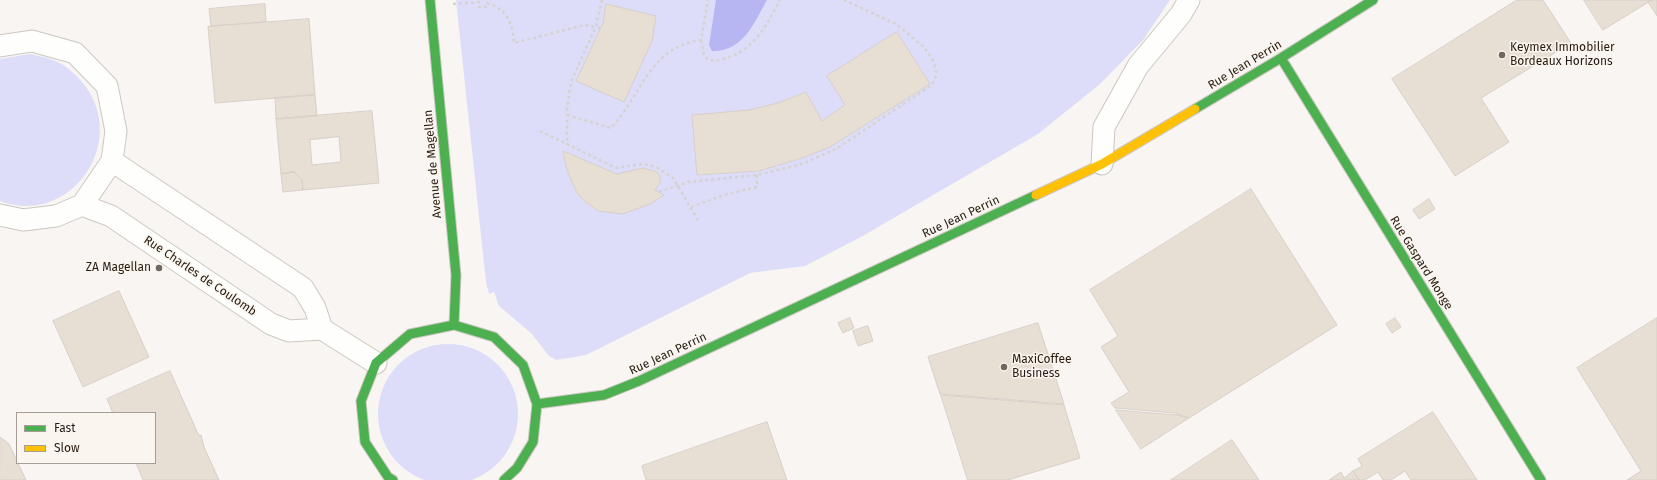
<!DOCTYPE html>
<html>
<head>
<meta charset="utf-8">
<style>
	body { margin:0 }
	#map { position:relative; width:1657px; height:480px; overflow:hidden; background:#f8f5f2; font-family:"Fira Sans",sans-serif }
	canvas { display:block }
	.legend { position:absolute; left:16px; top:412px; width:140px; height:52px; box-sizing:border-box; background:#fbf5ef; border:1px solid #a69e96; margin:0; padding:5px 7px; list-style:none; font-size:12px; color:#261c11 }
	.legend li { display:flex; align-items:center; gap:8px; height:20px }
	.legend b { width:20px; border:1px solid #a69e96 }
</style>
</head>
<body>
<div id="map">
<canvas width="1657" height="480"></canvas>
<ul class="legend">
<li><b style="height:5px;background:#4caf50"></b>Fast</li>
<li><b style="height:5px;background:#ffc107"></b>Slow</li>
</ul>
</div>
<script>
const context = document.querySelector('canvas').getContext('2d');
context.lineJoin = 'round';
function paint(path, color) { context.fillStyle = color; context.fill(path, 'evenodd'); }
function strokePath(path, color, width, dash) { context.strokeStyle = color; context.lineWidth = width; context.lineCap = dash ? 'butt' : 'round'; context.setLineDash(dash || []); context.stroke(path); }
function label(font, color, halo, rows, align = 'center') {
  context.font = font + ' "Fira Sans",sans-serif'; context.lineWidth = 3; context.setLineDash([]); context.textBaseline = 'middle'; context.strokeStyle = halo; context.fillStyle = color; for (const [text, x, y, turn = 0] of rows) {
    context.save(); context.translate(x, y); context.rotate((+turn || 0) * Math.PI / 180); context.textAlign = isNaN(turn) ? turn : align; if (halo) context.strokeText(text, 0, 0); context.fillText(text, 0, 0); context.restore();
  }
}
const green = new Path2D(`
	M456,0H1170L1143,40L1100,84L1038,134L861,237L805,266L750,273L586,355L556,360L549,356L531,333L499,306L494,292L489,294L486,282Z
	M30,54C37,56 46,57 53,60C64,64 75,73 82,82C131,140 71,228 0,201V59Z
	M378 414a70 70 0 1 1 140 0a70 70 0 1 1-140 0Z`);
const water = new Path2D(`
	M716,0H767C754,23 743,52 712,51L709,45Z`);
const building = new Path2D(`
	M1517,0H1543L1571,43L1481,98L1509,142L1455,176L1392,79Z
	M1584,0H1652L1603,30Z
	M1652,0H1657V16L1648,2Z
	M265,4L266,22L211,26L209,9Z
	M606,4L656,16L652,41L624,102L576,81L603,23Z
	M309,19L315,95L215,103L208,27Z
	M897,32L930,84L830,147L802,158L759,171L697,175L692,115L749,110L778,103L806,92L822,121L845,105L827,76Z
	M315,95L317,116L276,119L275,98Z
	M372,111L379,183L303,190L302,180L294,172L281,174L276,119ZM339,137L341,162L312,165L310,140Z
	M563,151L617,174L643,168L657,172L660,176V182L655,190L664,195L650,204L623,214L598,211L582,199L576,191L567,170Z
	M294,172L302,180L303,190L283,192L281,174Z
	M1251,189L1337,325L1189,418L1175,413L1115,408L1111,403L1129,392L1101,347L1118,336L1090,290Z
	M1429,199L1435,209L1419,219L1413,210Z
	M119,291L149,357L83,387L53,321Z
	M850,318L854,328L843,333L838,323Z
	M1395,318L1401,327L1392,333L1386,324Z
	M1657,318V480H1627L1641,471L1577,368Z
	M1038,323L1064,404L940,394L928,357Z
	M868,326L873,341L858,346L853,331Z
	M170,371L199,436L201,435L204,447L219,480H143L136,463H155V413H113L107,399Z
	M941,395L1064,405L1080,458L1008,480H968Z
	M1116,410L1177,415L1189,418L1141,449Z
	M1433,412L1477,480H1411L1405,471L1391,480H1383L1378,472L1365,480H1359L1353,471L1362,466L1358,459Z
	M767,422L787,480H646L642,466Z
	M0,437L9,444L26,480H0Z
	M1232,440L1259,480H1171Z
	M1353,471L1359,480H1329L1341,472L1344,478Z`);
const path = new Path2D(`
	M602,0L596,26L571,82L567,109V144L616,168L643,164L656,167L673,178L699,222
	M453,4L479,2V7H486L487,3C508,10 512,22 514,43L585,25L600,28
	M701,40L704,56C711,62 716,61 724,59C756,49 765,27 780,0
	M567,115L611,128C642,95 649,47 701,40L708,0
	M540,131L567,144
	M659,192L688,182L757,175L802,164L836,149L932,85L937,73L933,60L924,47L896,24L844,0
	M691,207L724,195L757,187V175`);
const street = new Path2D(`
	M0,46L32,41L75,53L107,86L116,131L112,161L82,205L56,216L23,220L0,215
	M112,161L303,288L315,308L322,329
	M1102,164L1104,127L1138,66L1181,14L1189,0
	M82,205L111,216L271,324L289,331L322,329L376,363`);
const fast = new Path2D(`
	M430,0L456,275L454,325
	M1281,58L1541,480
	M1195,109L1281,58L1373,0
	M537,404L604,395L639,381L1036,195
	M393,480L388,477L365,442L361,401L376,363L410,334L454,325L494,337L523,365L537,404L533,442L517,468L504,480`);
const slow = new Path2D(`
	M1036,195L1102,164L1195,109`);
const markers = [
	[1502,55,4,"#706860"],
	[159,268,4,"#706860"],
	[1004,367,4,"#706860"]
];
const poiNames = [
	["Keymex Immobilier",1510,48],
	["Bordeaux Horizons",1510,62],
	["ZA Magellan",151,268,"right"],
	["MaxiCoffee",1012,360],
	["Business",1012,374]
];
const streetNames = [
	["Rue Jean Perrin",1245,65,-31],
	["Avenue de Magellan",433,164,-95],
	["Rue Jean Perrin",961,217,-25],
	["Rue Gaspard Monge",1421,263,58],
	["Rue Charles de Coulomb",200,276,34],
	["Rue Jean Perrin",668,354,-25]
];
paint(green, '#ddddf9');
paint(water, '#b7b6f3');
paint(building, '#e7ded4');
strokePath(building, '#d7d0c9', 1);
strokePath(street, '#cdc7c0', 23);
strokePath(fast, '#cdc7c0', 11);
strokePath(slow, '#cdc7c0', 11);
strokePath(path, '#d4d3d1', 2.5, [3, 3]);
strokePath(street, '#fefefd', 21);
strokePath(fast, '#4caf50', 9);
strokePath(slow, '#ffc107', 9);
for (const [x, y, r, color] of markers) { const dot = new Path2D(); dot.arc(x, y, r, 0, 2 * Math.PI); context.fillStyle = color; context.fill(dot); strokePath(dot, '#fbf5ef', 1.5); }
label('12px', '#261c11', '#fbf5ef', poiNames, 'left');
label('12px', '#261c11', '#fbf5ef', streetNames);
</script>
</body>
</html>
